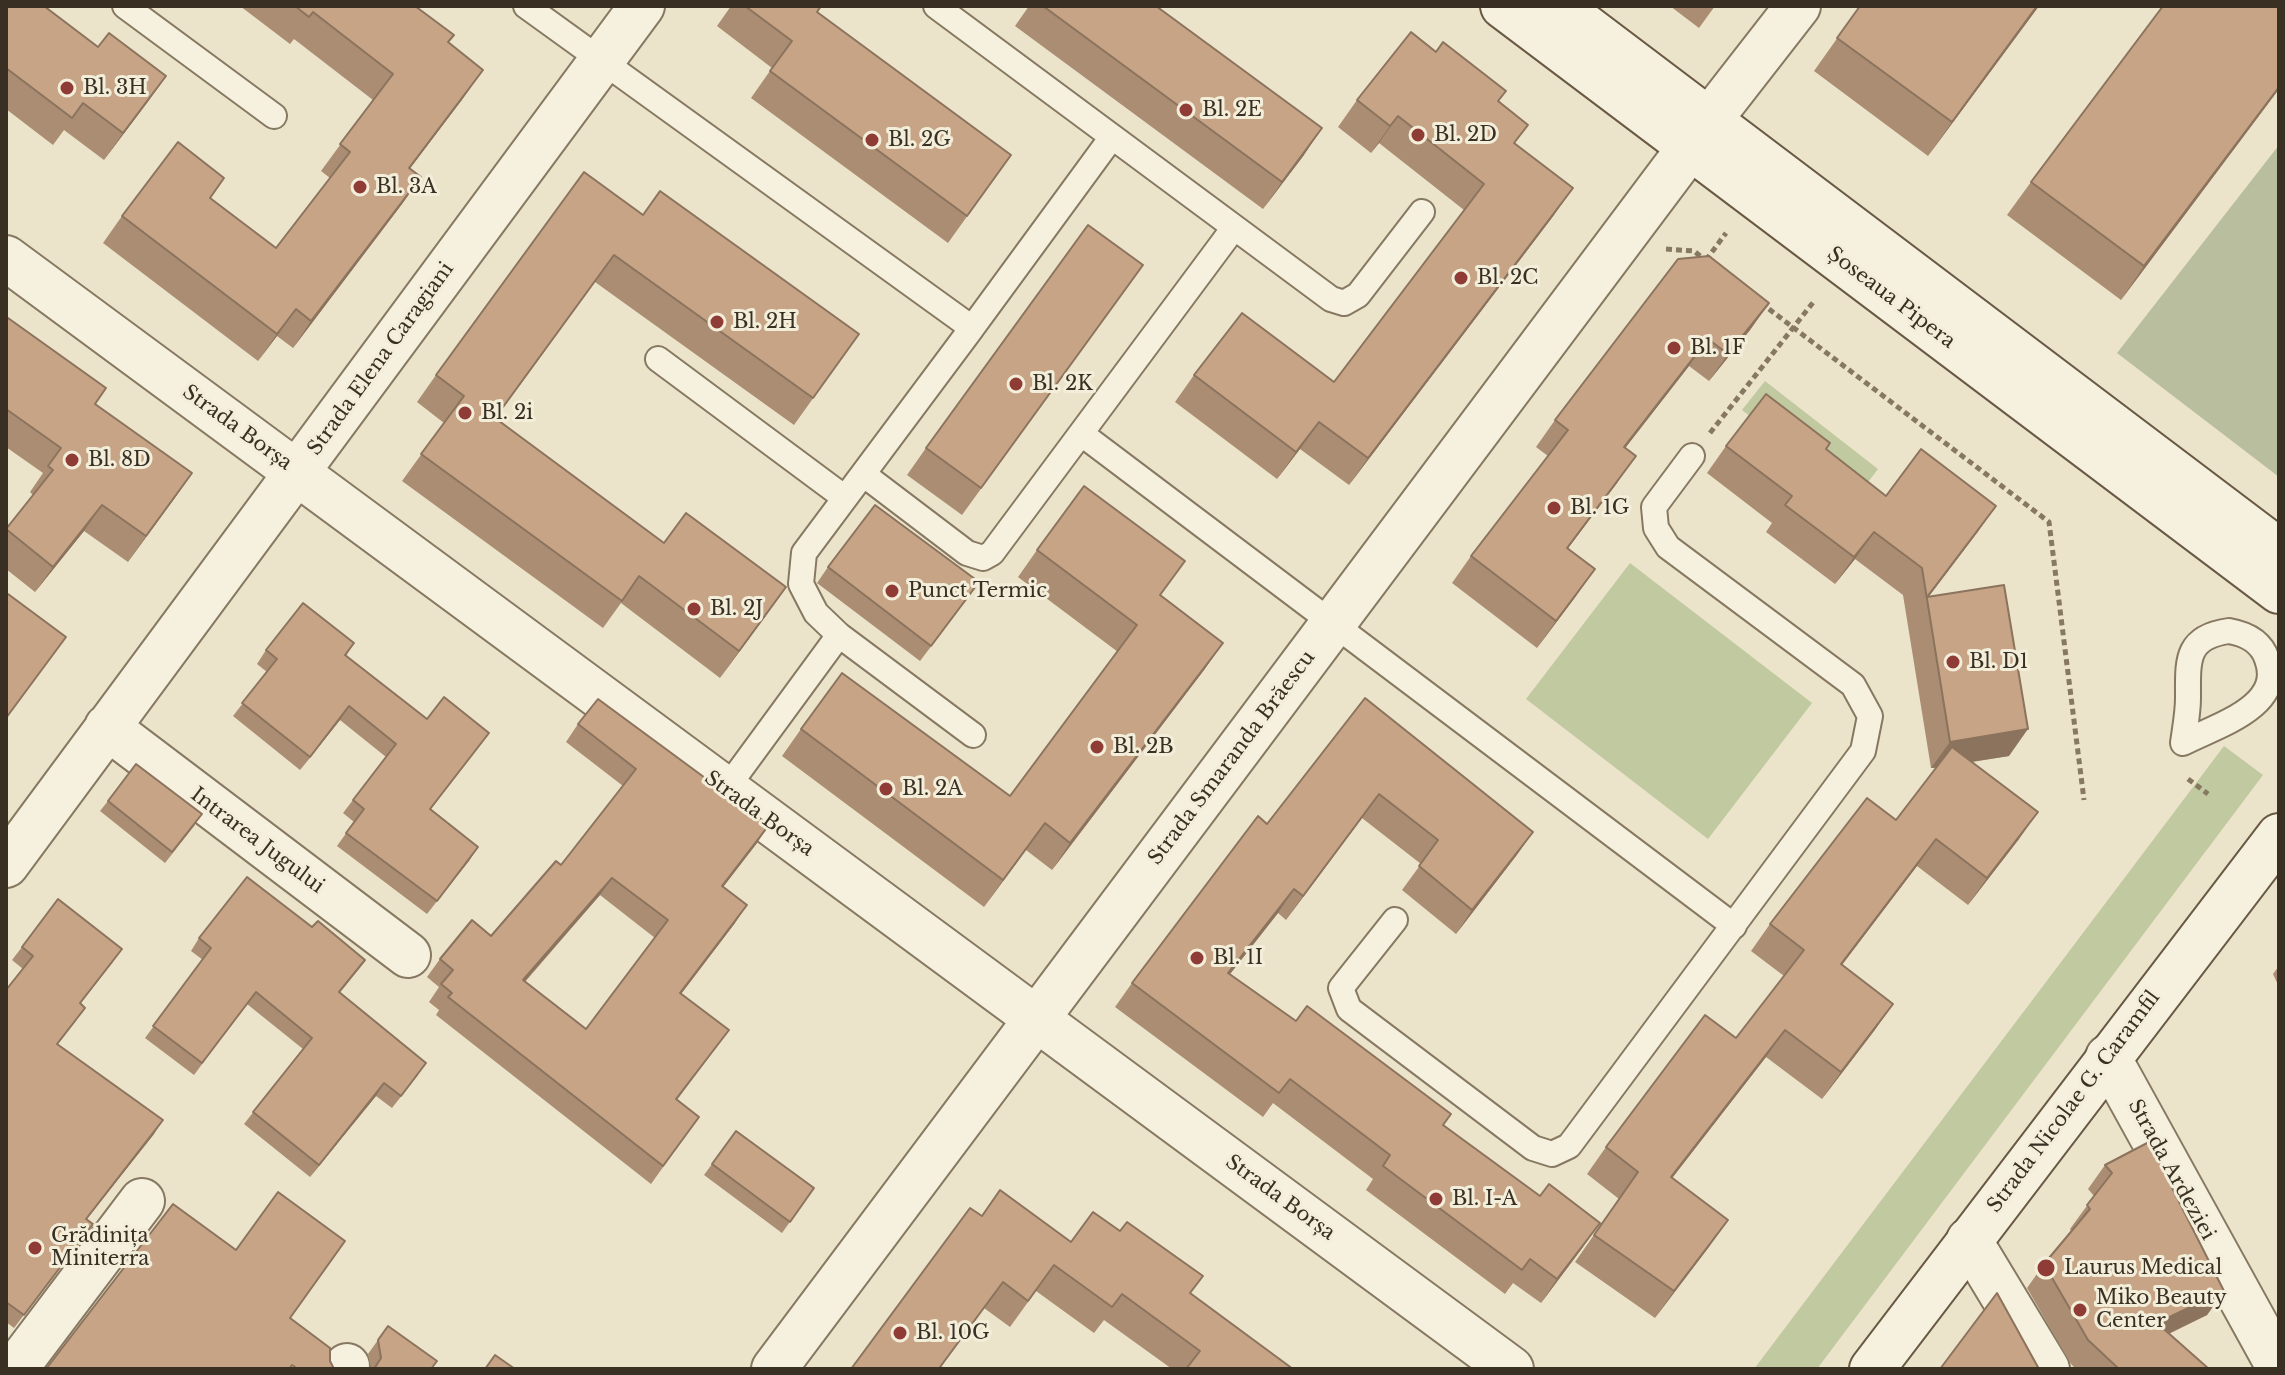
<!DOCTYPE html>
<html>
<head>
<meta charset="utf-8">
<style>
	body { margin:0 }
	#map { position:relative; width:2285px; height:1375px; overflow:hidden; background:#ebe4cb; font-family:"Libre Baskerville",serif }
	canvas { display:block }
	.frame { position:absolute; inset:0; border:8px solid #392f23; pointer-events:none }
</style>
</head>
<body>
<div id="map">
<canvas width="2285" height="1375"></canvas>
<div class="frame"></div>
</div>
<script>
const context = document.querySelector('canvas').getContext('2d');
context.lineJoin = 'round';
function paint(path, color) { context.fillStyle = color; context.fill(path, 'evenodd'); }
function strokePath(path, color, width, dash) { context.strokeStyle = color; context.lineWidth = width; context.lineCap = dash ? 'butt' : 'round'; context.setLineDash(dash || []); context.stroke(path); }
function label(font, color, halo, rows, align = 'center') {
  context.font = font + ' "Libre Baskerville",serif'; context.lineWidth = 6; context.setLineDash([]); context.textBaseline = 'middle'; context.strokeStyle = halo; context.fillStyle = color; for (const [text, x, y, turn = 0] of rows) {
    context.save(); context.translate(x, y); context.rotate((+turn || 0) * Math.PI / 180); context.textAlign = isNaN(turn) ? turn : align; if (halo) context.strokeText(text, 0, 0); context.fillText(text, 0, 0); context.restore();
  }
}
const green = new Path2D(`
	M1765,381L1878,469L1856,498L1742,410Z
	M1630,563L1812,703L1708,839L1526,699Z
	M2224,746L2263,775L1817,1369H1754Z`);
const cemetery = new Path2D(`
	M2279,145V477L2117,353Z`);
const path = new Path2D(`
	M1666,249L1694,251L1705,260
	M1706,260L1726,233
	M1761,303L2049,522L2084,800
	M1710,433L1815,300
	M2188,779L2208,794`);
const lane = new Path2D(`
	M125,6L274,116
	M526,6L972,328L1112,137
	M936,6L1331,299L1344,303L1358,295L1422,212
	M972,328L863,474L967,553L983,558L992,553L1233,229
	M658,359L845,498
	M1083,435L1734,926
	M863,474L804,553L801,584L816,613L839,635L973,735
	M2229,631C2246,634 2261,641 2267,659C2285,707 2215,726 2183,743C2185,728 2188,713 2188,698C2188,661 2185,637 2229,631Z
	M726,789L839,635
	M1395,920L1341,988L1349,1009L1533,1148L1552,1154L1569,1146L1863,751L1870,716L1853,685L1668,547L1656,528L1654,507L1692,456`);
const street = new Path2D(`
	M1710,119L1798,6
	M6,258L1511,1369
	M107,727L408,955
	M6,865L642,6
	M2108,1057L2279,1367
	M1969,1240L2047,1369
	M15,1369L142,1201
	M344,1369L347,1366
	M774,1369L1691,146`);
const secondary = new Path2D(`
	M1503,6L2279,591
	M1558,6L2279,551
	M1872,1369L2279,836`);
const wall = new Path2D(`
	M6,6L166,76L104,160L64,130L53,145L6,109Z
	M240,6H415L448,43L464,97L410,168L421,177L402,204L293,348L277,336L258,361L103,243L122,216L224,178L210,198L276,248L330,178L321,171L373,100L294,39L290,44Z
	M731,6H822L817,12L1011,155L948,243L751,98L772,68L717,26Z
	M1029,6H1156L1304,155L1263,209L1015,26Z
	M1670,6H1715L1699,28Z
	M1860,6H2039L1928,156L1814,71Z
	M2279,6V89L2121,300L2007,215L2031,182Z
	M1436,52L1506,91L1499,101L1515,144L1554,215L1349,485L1300,449L1277,479L1175,402L1194,375L1334,382L1464,210L1379,143L1371,153L1338,127L1357,100Z
	M643,215L859,334L794,425L595,282L496,418L664,543L767,614L720,678L621,603L603,628L402,481L444,423L417,402L436,375Z
	M1143,265L962,515L907,475L926,448Z
	M1769,303L1750,330L1709,381L1689,366L1625,448L1617,483L1567,549L1576,596L1537,648L1452,583L1471,556L1548,456L1536,447L1555,420Z
	M6,321L95,404L192,473L128,562L84,531L35,592L6,569V528L33,495L30,492L43,473L6,447Z
	M1726,446L1826,449L1886,496L1996,506L1928,597L2009,756L1972,762L2019,839L1968,905L1917,866L1842,965L1893,1004L1874,1031L1822,1099L1766,1057L1672,1178L1728,1220L1655,1318L1575,1262L1619,1199L1587,1174L1606,1147L1736,1038L1784,976L1751,951L1770,924L1896,820L1937,768H1931L1903,595L1855,559L1835,584L1766,532L1772,523L1707,473Z
	M1037,550L1161,595L1223,643L1204,670L1052,870L1026,850L984,907L782,756L801,729L1010,796L1118,652L1018,577Z
	M828,567L968,598L920,661L817,583Z
	M354,643L346,656L427,719L489,733L431,809L478,847L427,914L337,846L354,822L343,813L386,757L340,720L300,770L233,716L267,672L257,664L266,650Z
	M1365,698L1533,832L1516,856L1456,934L1402,890L1421,864L1362,818L1286,920L1278,913L1230,974L1444,1125L1583,1247L1541,1303L1513,1283L1505,1294L1366,1190L1373,1179L1273,1103L1263,1117L1115,1007L1132,983L1267,824Z
	M578,724L757,843L723,887L735,923L681,994L729,1030L677,1100L699,1117L651,1184L436,1015L439,1010L429,1002L439,987L427,977L440,959L491,936L561,865L623,786L566,742ZM600,895L655,938L586,1029L525,982Z
	M108,801L195,825L165,863L100,811Z
	M312,927L365,960L340,992L418,1075L392,1108L376,1096L310,1177L244,1124L303,1049L247,1004L194,1075L145,1038L203,960L191,951L199,938Z
	M22,947L113,962L80,1004L76,1021L58,1044L154,1134L87,1219L93,1224L14,1328L6,1322V990L23,969L12,960Z
	M2279,966V987L2273,974Z
	M736,1131L814,1188L782,1233L704,1175Z
	M2105,1165L2224,1291L2207,1315L2169,1334L2209,1369H2076L2071,1364L2027,1288L2044,1264L2071,1231L2070,1229L2094,1196L2088,1189Z
	M982,1216L1071,1242L1190,1293L1293,1369H1172L1104,1320L1094,1333L1036,1291L1010,1327L984,1308L941,1367L851,1369Z
	M388,1326L431,1369H371L368,1354Z`);
const shadedWall = new Path2D(`
	M2037,6H2039L1928,156L1952,122Z
	M483,70L464,97L390,195L409,168Z
	M166,76L147,103L104,160L123,133Z
	M2279,87V89L2121,300L2144,266Z
	M1398,116L1379,143L1371,153L1390,126Z
	M1322,128L1304,155L1263,209L1282,182Z
	M421,177L402,204L293,348L311,321Z
	M1573,188L1554,215L1349,485L1368,458Z
	M1769,303L1750,330L1709,381L1728,354Z
	M296,309L277,336L258,361L277,334Z
	M1708,339L1689,366L1605,474L1624,447Z
	M1319,422L1300,449L1277,479L1296,452Z
	M1636,456L1617,483L1548,575L1567,548Z
	M192,473L174,499L128,562L146,536Z
	M102,505L84,531L35,592L53,567Z
	M1996,506L1977,533L1927,599V598Z
	M1874,532L1855,559L1835,584L1854,557Z
	M1595,569L1576,596L1537,648L1556,621Z
	M786,587L767,614L720,678L739,651Z
	M1223,643L1204,670L1052,870L1070,843Z
	M349,706L340,720L300,770L310,757Z
	M2028,729L2009,756L1931,768L1950,742Z
	M1379,794L1362,818L1286,920L1303,896Z
	M2038,812L2019,839L1968,905L1987,878Z
	M1045,823L1026,850L984,907L1003,880Z
	M769,825L757,843L710,904L722,886Z
	M1533,832L1516,856L1456,934L1472,910Z
	M1936,839L1917,866L1822,991L1841,964Z
	M478,847L469,861L427,914L437,901Z
	M612,878L600,895L510,998L523,980Z
	M1294,889L1278,913L1212,997L1228,973Z
	M747,905L735,923L668,1011L680,993Z
	M1893,1004L1874,1031L1822,1099L1841,1072Z
	M1785,1030L1766,1057L1652,1204L1671,1177Z
	M384,1083L376,1096L310,1177L319,1165Z
	M163,1120L154,1134L76,1232L86,1219Z
	M1728,1220L1709,1247L1655,1318L1674,1291Z
	M1600,1223L1583,1247L1541,1303L1557,1279Z
	M2224,1291L2207,1315L2140,1347L2157,1323Z`);
const building = new Path2D(`
	M6,6H44L98,47L109,33L166,76L123,133L83,103L72,118L6,68Z
	M295,6H415L454,35L448,42L483,70L409,168L421,177L311,321L296,309L277,334L122,216L178,142L224,178L210,198L276,248L350,152L340,144L393,74L313,12L309,17Z
	M745,6H821L817,12L1011,155L967,216L770,71L792,41Z
	M1043,6H1156L1322,128L1282,182Z
	M1860,6H2037L1952,122L1837,38Z
	M2163,6H2279V87L2144,266L2031,182Z
	M1411,32L1436,52L1443,42L1506,91L1498,101L1528,125L1514,143L1573,188L1368,458L1319,422L1296,452L1194,375L1242,313L1334,382L1484,184L1398,116L1390,126L1357,100Z
	M584,172L643,215L660,191L859,334L813,398L614,255L495,418L664,543L686,513L786,587L739,651L639,576L622,601L421,454L464,396L436,375Z
	M1088,225L1143,265L981,488L926,448Z
	M1709,256L1769,303L1728,354L1708,339L1624,447L1636,456L1567,548L1595,569L1556,621L1471,556L1568,430L1555,420L1678,259Z
	M8,318L106,388L95,404L192,473L146,536L102,505L53,567L6,529L53,470L48,466L61,448L6,409V321Z
	M1766,394L1830,443L1826,449L1886,496L1921,449L1996,506L1927,597L2004,585L2028,729L1950,742L1922,568L1874,532L1854,557L1785,505L1792,496L1726,446Z
	M1084,486L1185,561L1160,595L1223,643L1070,843L1045,823L1003,880L801,729L842,673L1010,796L1137,625L1037,550Z
	M875,505L979,582L931,646L828,567Z
	M8,594L66,637L6,718V596Z
	M303,603L354,643L345,655L427,719L444,697L489,733L430,809L478,847L437,901L346,833L364,809L353,800L396,744L349,706L310,757L242,703L277,659L266,650Z
	M1365,698L1533,832L1472,910L1419,866L1438,840L1379,794L1303,896L1294,889L1228,973L1296,1021L1307,1006L1451,1114L1443,1125L1540,1196L1549,1184L1600,1223L1557,1279L1530,1259L1522,1270L1383,1166L1390,1155L1290,1079L1279,1093L1132,983L1258,816L1267,824Z
	M598,699L769,825L722,886L747,905L680,993L729,1030L676,1099L699,1117L663,1166L448,997L452,993L441,984L453,970L440,959L472,920L491,936L556,861L561,865L636,769L578,724ZM612,878L668,920L586,1029L523,980Z
	M1952,747L2038,812L1987,878L1936,839L1841,964L1893,1004L1841,1072L1785,1030L1671,1177L1728,1220L1674,1291L1594,1235L1638,1172L1606,1147L1705,1015L1736,1038L1804,950L1770,924L1867,798L1896,820Z
	M136,764L202,814L172,852L108,801Z
	M247,877L312,927L318,921L365,960L339,992L426,1063L401,1096L384,1083L319,1165L253,1112L312,1038L256,992L202,1063L153,1026L211,948L199,938Z
	M58,899L122,949L80,1003L85,1008L57,1044L163,1120L86,1219L93,1224L24,1315L6,1302V990L33,956L22,947Z
	M736,1131L814,1188L790,1222L712,1164Z
	M2149,1142L2224,1291L2157,1323L2209,1369H2119L2088,1340L2044,1264L2090,1209L2087,1205L2112,1173L2105,1165Z
	M1000,1190L1071,1242L1093,1212L1120,1231L1127,1222L1203,1276L1190,1293L1293,1369H1186L1200,1351L1122,1294L1112,1307L1054,1265L1028,1301L1003,1282L940,1367L944,1369H851L970,1208L982,1216Z
	M278,1192L345,1241L290,1318L330,1348V1361L334,1369H298L292,1365L289,1369H46L173,1204L236,1250Z
	M1997,1293L2039,1369H1940Z
	M388,1326L437,1361L431,1369H374L381,1358L378,1340Z
	M495,1355L515,1369H485Z`);
const markers = [
	[67,88,8,"#903c36"],
	[1186,110,8,"#903c36"],
	[1418,135,8,"#903c36"],
	[872,140,8,"#903c36"],
	[360,187,8,"#903c36"],
	[1461,278,8,"#903c36"],
	[717,322,8,"#903c36"],
	[1674,348,8,"#903c36"],
	[1016,384,8,"#903c36"],
	[465,413,8,"#903c36"],
	[72,460,8,"#903c36"],
	[1554,508,8,"#903c36"],
	[892,591,8,"#903c36"],
	[694,609,8,"#903c36"],
	[1953,662,8,"#903c36"],
	[1097,747,8,"#903c36"],
	[886,789,8,"#903c36"],
	[1197,958,8,"#903c36"],
	[1436,1199,8,"#903c36"],
	[35,1248,8,"#903c36"],
	[2046,1268,10,"#903c36"],
	[2080,1310,8,"#903c36"],
	[900,1333,8,"#903c36"]
];
const poiNames = [
	["Bl. 3H",83,88],
	["Bl. 2E",1202,110],
	["Bl. 2D",1434,135],
	["Bl. 2G",888,140],
	["Bl. 3A",376,187],
	["Bl. 2C",1477,278],
	["Bl. 2H",733,322],
	["Bl. 1F",1690,348],
	["Bl. 2K",1032,384],
	["Bl. 2i",481,413],
	["Bl. 8D",88,460],
	["Bl. 1G",1570,508],
	["Punct Termic",908,591],
	["Bl. 2J",710,609],
	["Bl. D1",1969,662],
	["Bl. 2B",1113,747],
	["Bl. 2A",902,789],
	["Bl. 1I",1213,958],
	["Bl. I-A",1452,1199],
	["Grădinița",51,1236],
	["Miniterra",51,1259],
	["Laurus Medical",2064,1268],
	["Miko Beauty",2096,1298],
	["Center",2096,1321],
	["Bl. 10G",916,1333]
];
const streetNames = [
	["Șoseaua Pipera",1891,298,37],
	["Strada Elena Caragiani",381,359,-54],
	["Strada Borșa",237,428,36],
	["Strada Smaranda Brăescu",1232,758,-53],
	["Strada Borșa",759,814,36],
	["Intrarea Jugului",257,841,37],
	["Strada Nicolae G. Caramfil",2074,1102,-53],
	["Strada Ardeziei",2171,1170,61],
	["Strada Borșa",1280,1198,36]
];
paint(green, '#c1c9a0');
paint(cemetery, '#b9bf9e');
strokePath(lane, '#877861', 28);
strokePath(street, '#877861', 48);
strokePath(secondary, '#695944', 48);
strokePath(path, '#877861', 5, [6, 4]);
strokePath(lane, '#f6f1de', 24);
strokePath(street, '#f6f1de', 44);
strokePath(secondary, '#f6f1de', 44);
paint(wall, '#aa8d72');
paint(shadedWall, '#8b735d');
paint(building, '#c6a485');
strokePath(building, '#8b735d', 2);
for (const [x, y, r, color] of markers) { const dot = new Path2D(); dot.arc(x, y, r, 0, 2 * Math.PI); context.fillStyle = color; context.fill(dot); strokePath(dot, '#f3eeda', 3); }
label('20px', '#392f23', '#f3eeda', poiNames, 'left');
label('20px', '#392f23', '#f3eeda', streetNames);
</script>
</body>
</html>
